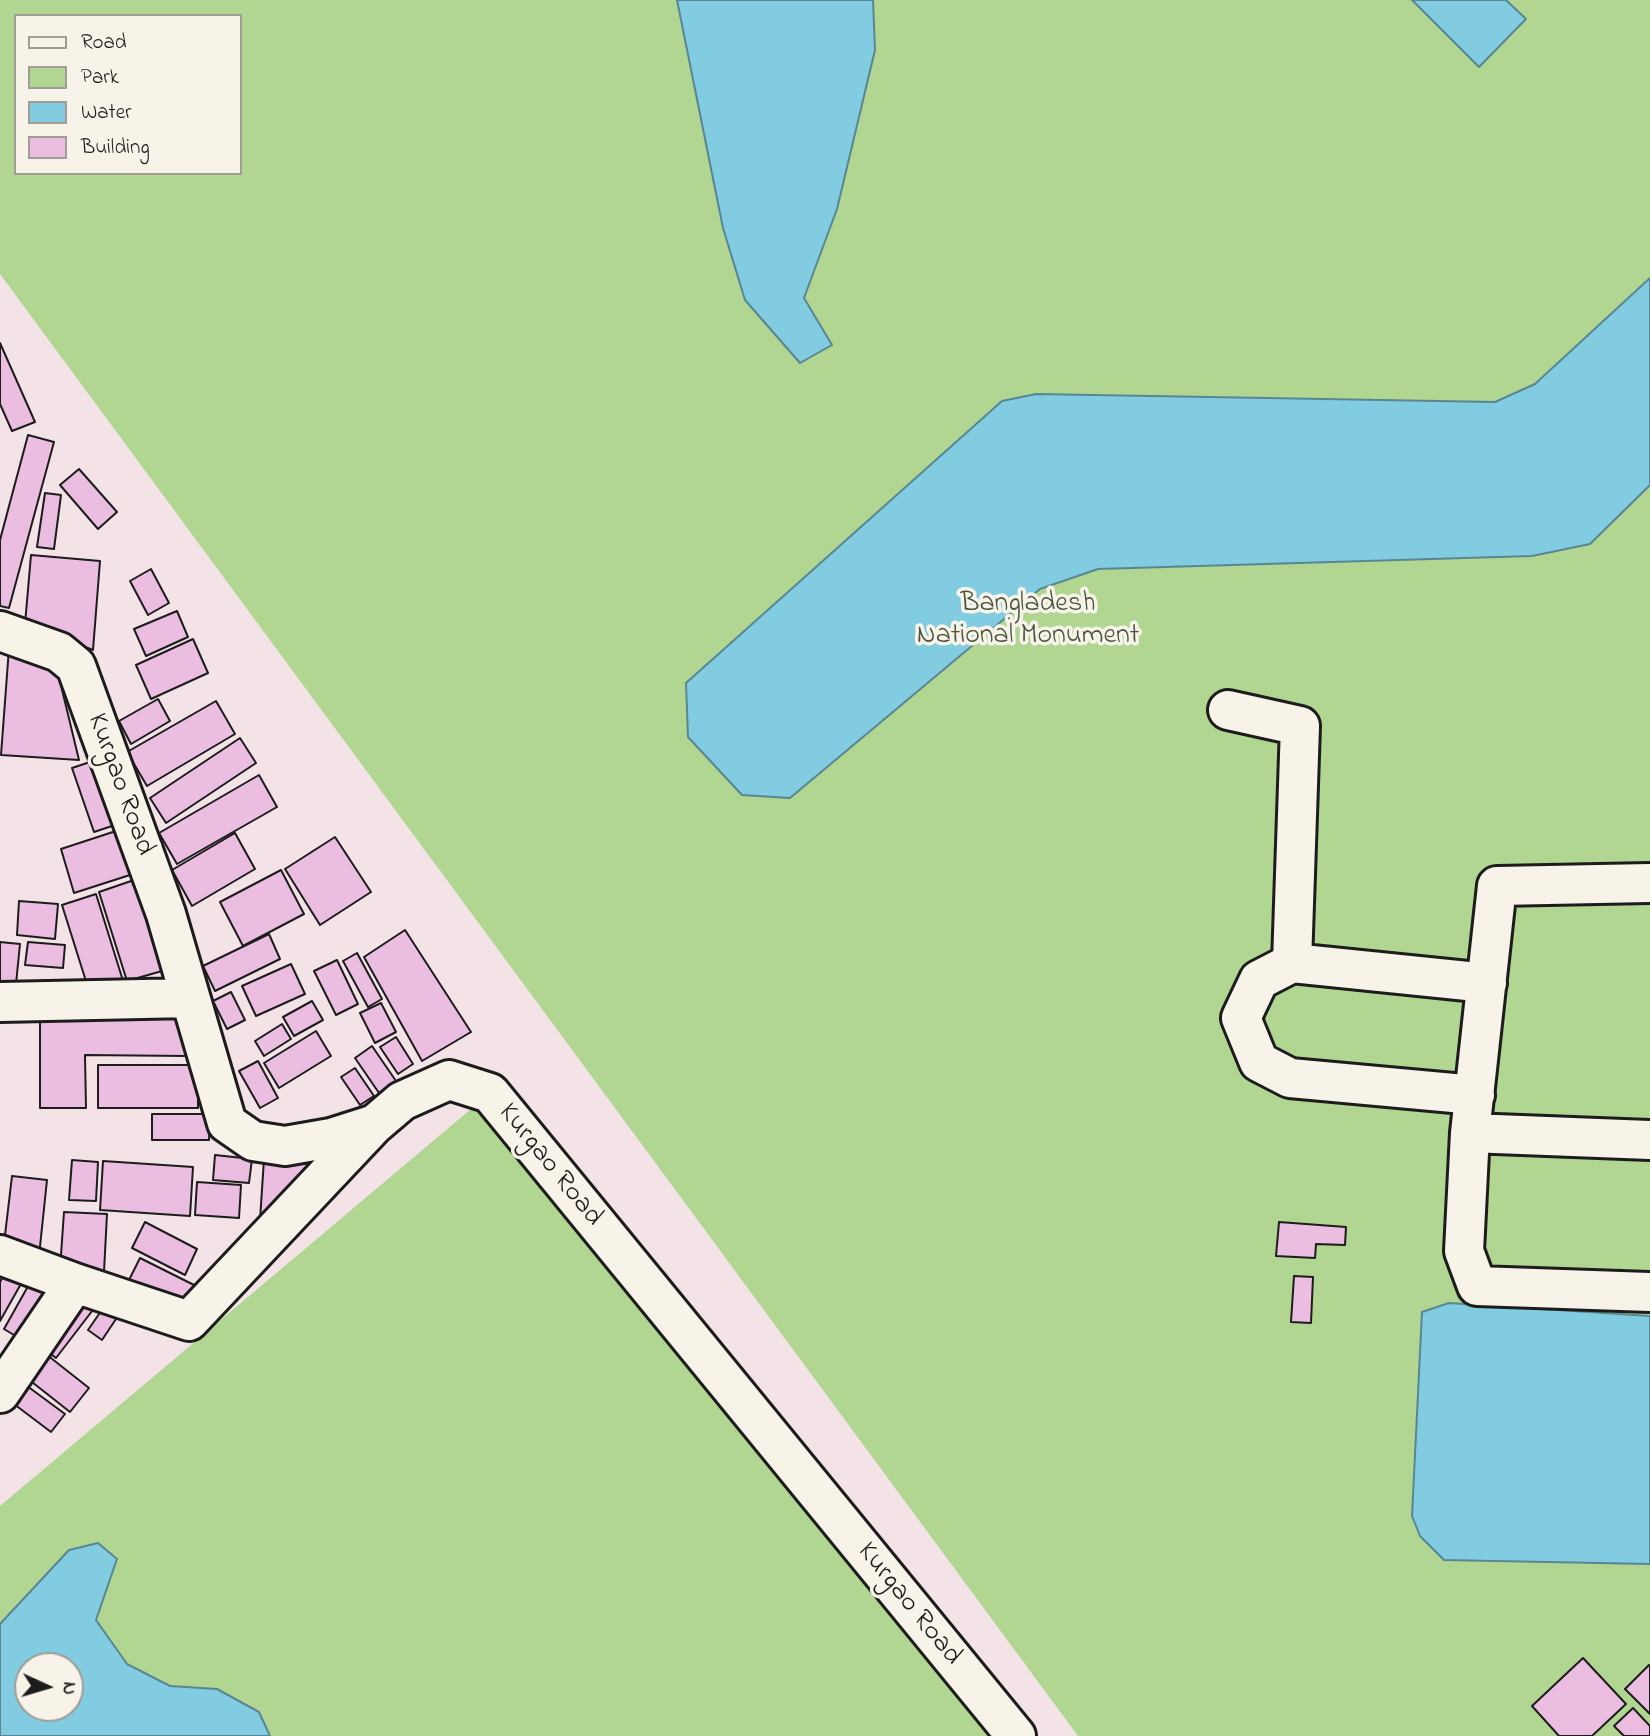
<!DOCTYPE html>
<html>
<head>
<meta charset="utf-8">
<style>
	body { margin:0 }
	#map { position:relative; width:1650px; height:1736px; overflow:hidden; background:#f3e3e6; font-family:"Indie Flower",sans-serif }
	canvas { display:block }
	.legend { position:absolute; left:14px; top:14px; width:228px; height:161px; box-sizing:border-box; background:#f7f3e8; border:2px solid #9f9d96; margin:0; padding:9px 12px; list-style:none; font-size:21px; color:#1c1c1c }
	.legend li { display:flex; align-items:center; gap:14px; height:35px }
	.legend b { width:35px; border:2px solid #9f9d96 }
	.north { position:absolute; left:14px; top:1652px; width:70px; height:70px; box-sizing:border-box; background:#f7f3e8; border:2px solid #9f9d96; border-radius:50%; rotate:94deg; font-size:19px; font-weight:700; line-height:28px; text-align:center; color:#1c1c1c }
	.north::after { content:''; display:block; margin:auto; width:24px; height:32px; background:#1c1c1c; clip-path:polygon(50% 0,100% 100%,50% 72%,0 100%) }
</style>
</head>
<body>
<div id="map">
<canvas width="1650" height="1736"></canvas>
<ul class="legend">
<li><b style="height:9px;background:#f7f3e8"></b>Road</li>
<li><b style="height:19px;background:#b0d692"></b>Park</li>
<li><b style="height:19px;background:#81cce1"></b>Water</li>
<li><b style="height:19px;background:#ebbde1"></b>Building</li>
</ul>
<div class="north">N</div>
</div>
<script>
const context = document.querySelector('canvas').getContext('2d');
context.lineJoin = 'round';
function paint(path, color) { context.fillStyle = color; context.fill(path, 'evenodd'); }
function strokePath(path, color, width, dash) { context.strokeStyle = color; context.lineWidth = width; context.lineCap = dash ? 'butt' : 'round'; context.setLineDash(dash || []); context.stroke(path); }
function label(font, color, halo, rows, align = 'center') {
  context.font = font + ' "Indie Flower",sans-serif'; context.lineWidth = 7; context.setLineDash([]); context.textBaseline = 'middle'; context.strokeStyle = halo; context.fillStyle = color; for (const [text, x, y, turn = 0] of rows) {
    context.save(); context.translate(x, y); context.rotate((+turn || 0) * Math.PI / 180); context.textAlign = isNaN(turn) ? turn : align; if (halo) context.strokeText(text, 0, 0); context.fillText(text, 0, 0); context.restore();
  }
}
const green = new Path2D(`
	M0,0H1650V1736H1078L0,274ZM16,16H240V173H16Z
	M490,1093L1017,1736H0V1506ZM28,1666H70V1708H28Z`);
const water = new Path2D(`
	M677,0H873L875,50L837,209L804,298L832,345L800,363L745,300L723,228Z
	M1412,0H1506L1526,19L1479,67Z
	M1650,278V485L1590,544L1532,556L1098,569L1040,589L790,798L742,795L688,737L686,683L1002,401L1036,394L1495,402L1535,384Z
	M1449,1303L1650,1316V1564L1444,1560L1420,1536L1412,1516L1422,1312Z
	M98,1543L117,1559L96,1620L127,1664L170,1686L217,1689L259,1712L270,1736H0V1624L69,1550ZM28,1666H70V1708H28Z`);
const building = new Path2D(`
	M0,343L35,422L12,431L0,404Z
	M28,435L54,442L9,608L0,606V540Z
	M79,469L117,512L98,529L60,485Z
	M45,493L61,495L54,549L37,547Z
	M31,555L100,561L93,650L25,624Z
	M151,569L169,603L148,615L130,581Z
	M177,611L188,637L146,656L134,629Z
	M193,639L208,673L151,699L136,665Z
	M9,648L58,673L79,760L1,755Z
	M158,699L170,721L131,744L119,721Z
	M216,701L235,734L147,786L127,752Z
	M240,738L256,763L166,823L150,798Z
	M99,759L121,823L94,832L72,768Z
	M259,775L277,807L177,864L159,833Z
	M119,830L133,874L74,893L61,849Z
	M235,833L255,869L192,906L172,870Z
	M335,837L371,892L320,925L285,869Z
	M281,870L304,914L243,946L220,902Z
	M134,880L162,971L127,981L99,892Z
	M96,894L124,984L90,994L62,905Z
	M19,901L58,904L55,939L17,935Z
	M405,930L471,1032L422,1061L364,957Z
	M269,934L280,959L215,991L203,966Z
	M0,942L20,944L16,984L0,982Z
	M28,942L65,945L63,968L25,965Z
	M357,953L382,999L368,1007L343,961Z
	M337,960L358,1004L336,1015L314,971Z
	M291,964L305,994L256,1016L242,986Z
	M231,992L245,1020L227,1029L213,1001Z
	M312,1001L323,1020L294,1036L283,1017Z
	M381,1003L396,1032L375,1043L360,1013Z
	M40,1009L187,1010V1056L85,1055L86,1108H40Z
	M282,1024L291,1039L264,1056L255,1041Z
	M316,1031L331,1056L279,1088L264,1063Z
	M396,1037L413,1064L398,1074L380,1047Z
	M372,1046L396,1081L379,1093L355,1058Z
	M258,1061L278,1098L260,1108L239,1071Z
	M98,1065H198V1108H98Z
	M355,1068L374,1096L360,1105L341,1077Z
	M152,1114H210L209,1140H152Z
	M344,1154L260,1220L264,1159Z
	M215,1155L252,1159L249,1183L213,1180Z
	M72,1160L98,1162L96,1201L69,1200Z
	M103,1161L193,1167L190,1216L100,1210Z
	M12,1176L47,1180L39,1256L3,1252Z
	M197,1182L241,1185L239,1218L195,1215Z
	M64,1212L107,1214L104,1272L60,1269Z
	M145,1222L197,1249L185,1275L132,1248Z
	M1279,1222L1346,1227L1345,1245L1316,1244L1315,1258L1276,1256Z
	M140,1258L198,1287L185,1313L127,1284Z
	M9,1265L26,1275L0,1321V1282Z
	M36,1272L62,1287L29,1344L4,1329Z
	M1294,1276L1313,1277L1311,1323L1291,1322Z
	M81,1288L99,1302L56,1358L37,1343Z
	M106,1304L120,1313L102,1340L88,1330Z
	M37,1347L89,1388L70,1412L18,1371Z
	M19,1380L65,1414L51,1432L6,1398Z
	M1583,1658L1626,1704L1592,1736H1559L1532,1706Z
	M1649,1665L1650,1666V1714L1625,1689Z
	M1633,1708L1650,1726V1736H1624L1614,1726Z`);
const minor = new Path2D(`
	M0,631L59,652L76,666L166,914L227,1123L253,1141L285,1146L331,1138L375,1124L402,1101L449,1080L490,1093L1016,1736
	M1228,710L1300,726L1292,963
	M1650,883L1497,886L1470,1133L1650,1140
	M0,1002L190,998
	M1475,1095L1290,1078L1259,1062L1241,1018L1259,980L1292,963L1487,983
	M1470,1133L1464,1251L1477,1286L1650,1292
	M0,1255L75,1283L189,1321L372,1127
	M0,1393L75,1283`);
const parkNames = [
	["Bangladesh",1028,605],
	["National Monument",1028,637]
];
const streetNames = [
	["Kurgao Road",119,785,70],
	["Kurgao Road",549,1166,51],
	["Kurgao Road",908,1605,51]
];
paint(green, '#b0d692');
paint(water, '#81cce1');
strokePath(water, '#598692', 2);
paint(building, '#ebbde1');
strokePath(building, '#1c1c1c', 2);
strokePath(minor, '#1c1c1c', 44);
strokePath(minor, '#f7f3e8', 38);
label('28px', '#48543f', '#f7f3e8', parkNames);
label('28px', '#1c1c1c', '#f7f3e8', streetNames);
</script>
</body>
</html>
